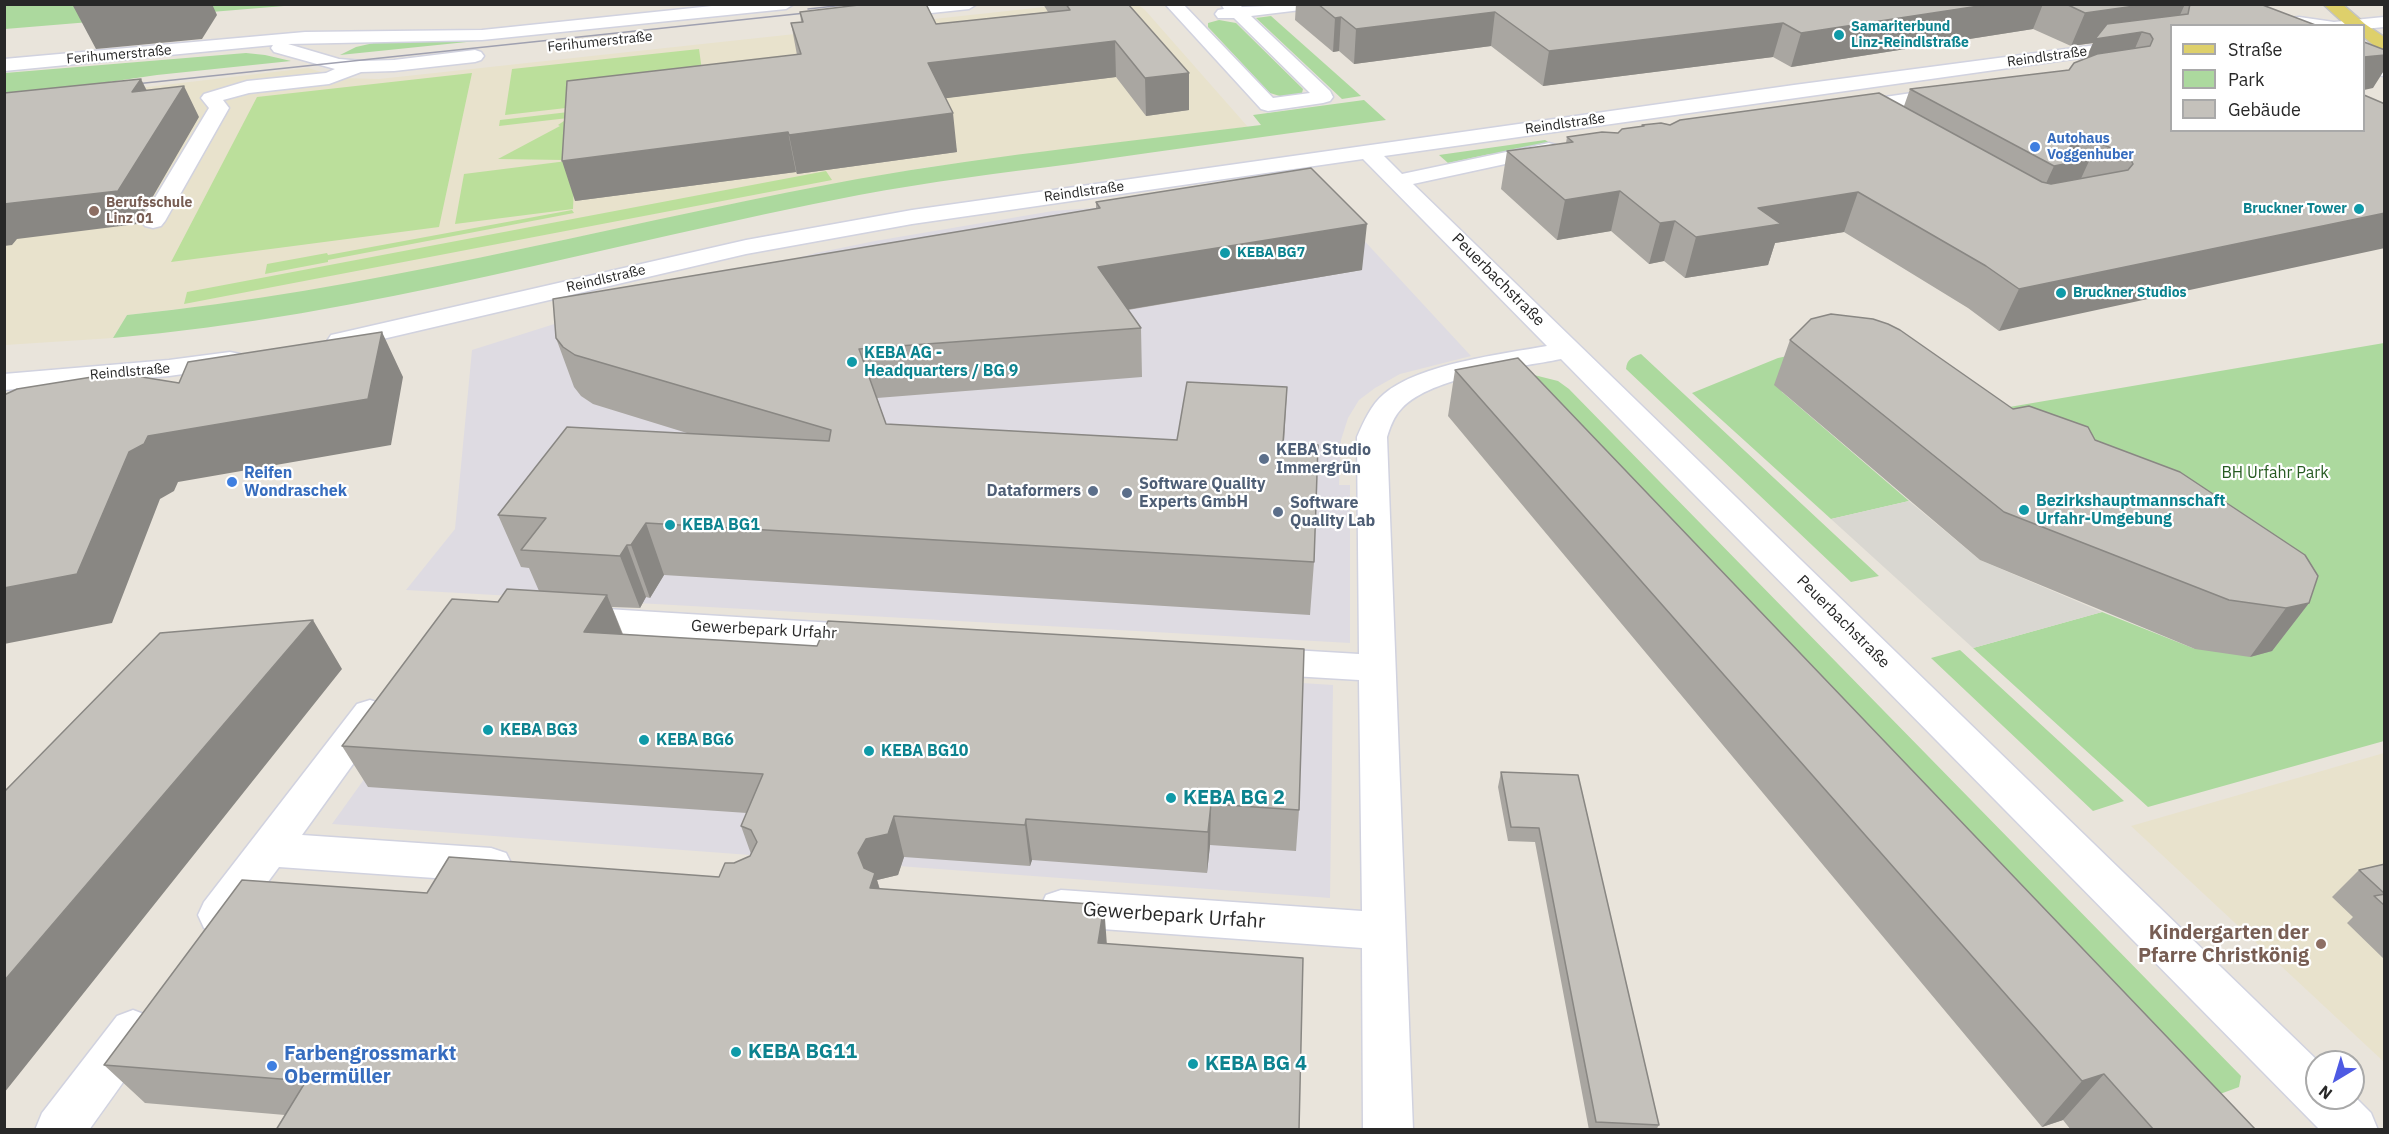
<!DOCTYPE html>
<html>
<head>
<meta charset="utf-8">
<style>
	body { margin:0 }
	#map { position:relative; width:2389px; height:1134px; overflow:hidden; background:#e9e4db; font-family:"IBM Plex Sans",sans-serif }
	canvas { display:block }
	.frame { position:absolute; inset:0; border:6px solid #282828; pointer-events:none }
	.legend { position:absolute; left:2170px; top:24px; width:195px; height:108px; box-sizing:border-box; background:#fff; border:2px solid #a9a9a9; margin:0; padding:8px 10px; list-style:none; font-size:18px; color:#282828 }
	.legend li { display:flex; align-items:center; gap:12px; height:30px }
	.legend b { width:30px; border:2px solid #a9a9a9 }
	.north { position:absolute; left:2305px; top:1050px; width:60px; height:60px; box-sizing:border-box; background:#fff; border:2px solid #a9a9a9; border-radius:50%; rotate:218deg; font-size:16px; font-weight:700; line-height:24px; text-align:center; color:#282828 }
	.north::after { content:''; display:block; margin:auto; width:21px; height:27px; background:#4e5ae3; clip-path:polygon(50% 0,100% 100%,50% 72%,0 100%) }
</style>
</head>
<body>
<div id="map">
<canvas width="2389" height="1134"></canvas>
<div class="frame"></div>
<ul class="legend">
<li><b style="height:8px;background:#ded06b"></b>Straße</li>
<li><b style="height:16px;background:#acd99e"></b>Park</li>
<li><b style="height:16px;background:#c4c1bb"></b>Gebäude</li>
</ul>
<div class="north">N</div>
</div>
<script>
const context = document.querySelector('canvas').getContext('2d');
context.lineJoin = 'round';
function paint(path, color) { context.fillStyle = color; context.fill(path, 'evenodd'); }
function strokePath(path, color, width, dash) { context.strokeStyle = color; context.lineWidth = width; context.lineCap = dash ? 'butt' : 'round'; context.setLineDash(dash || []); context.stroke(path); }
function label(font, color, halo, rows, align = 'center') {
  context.font = font + ' "IBM Plex Sans",sans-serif'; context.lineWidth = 4.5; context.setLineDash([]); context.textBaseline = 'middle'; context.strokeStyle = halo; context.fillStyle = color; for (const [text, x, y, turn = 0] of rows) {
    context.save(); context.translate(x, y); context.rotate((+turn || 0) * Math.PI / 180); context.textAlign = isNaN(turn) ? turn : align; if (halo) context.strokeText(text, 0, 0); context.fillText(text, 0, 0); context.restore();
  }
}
const industrial = new Path2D(`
	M1309,181L1471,356L1400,374L1375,388L1359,400L1348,418L1341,440L1339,485H1350V643L406,590L455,529L472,350L583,315L816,253L875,241L1053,211L1105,207Z
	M471,630L1333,685L1330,898L332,824Z`);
const education = new Path2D(`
	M1137,4L1145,10L1248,127L922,168L734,204L370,281L241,302L127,315L113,338L5,345V107L139,88L308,68L342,78L379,79L1063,5Z
	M2384,753V1062L2131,826Z`);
const green = new Path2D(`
	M5,5H296L5,29Z
	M1271,16L1361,96L1342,99L1256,18Z
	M1219,20L1236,23L1303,89L1302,93L1283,97L1270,93L1208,27V23Z
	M525,36L340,55L356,47L378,42L468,41Z
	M246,53L265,55L291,61L157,75L5,97V73Z
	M1364,100L1386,120C1281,134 1176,149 1071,164C1000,173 929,182 859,195C610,243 366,316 113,338L127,315C365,291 597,229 831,184C973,157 1118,143 1261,125L1253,115Z
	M1545,140L1552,144L1495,157L1490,154L1448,163L1439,155Z
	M2384,343V741L2148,807L1973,648L2102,612L2195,649L1779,383L1782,392L1909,501L1831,519L1692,393L1778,358L1806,352L1986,411Z
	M1641,354L1879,576L1851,582L1626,369C1627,359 1632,357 1641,354Z
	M1534,375L1558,381L1569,389L2241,1076L2239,1087L2201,1101Z
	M1960,650L2124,801L2093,811L1931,658Z`);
const pitch = new Path2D(`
	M699,49L705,92L505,115L512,69Z
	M472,73L439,227L171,262L257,97Z
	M714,95L715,101L499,126L500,120Z
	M564,121L572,122L564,160L498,159L560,126L558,125Z
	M575,160L573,209L455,224L464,174Z
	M826,171L832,180L184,304L187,292Z
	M572,210L574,213L328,260V262L265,274L267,264L327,253L328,255Z`);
const plaza = new Path2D(`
	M1909,501L1980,560L2102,612L1973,648L1831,519Z`);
const minor = new Path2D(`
	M731,4H794L786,9L482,40L288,44L339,59L363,61L394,60L475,50L481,52L484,56L481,60L475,62L394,71L361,72L329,84L249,93L223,100L229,108L165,221L161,226L153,228L145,226L141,221L209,108L201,98L204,94L247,81L326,73L335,69L274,52L271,48L273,45L4,71V59L305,32L482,30Z
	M916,4H977L969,9L884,18L878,17L875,13L878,9Z
	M1165,4H1183L1273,98L1310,93L1234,18H1218L1215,14L1218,10L1224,9L1221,4H1239L1242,7L1317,4L1309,9L1251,16L1330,91L1333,97L1330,101L1323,103L1268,111L1261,109Z
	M2299,17L2334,22L2384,17V27L2364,29V26H2251L2259,21Z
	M2172,35V45L1384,156L1402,174L1549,143L1556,145L1560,149L1556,153L1413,184L2319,1062L2317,1098H2353V1095L2371,1113L2378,1130H2320L1561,359C1517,368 1433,376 1402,408C1394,416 1390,427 1387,437L1413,1130H1363L1362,948L1061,926L1046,921L1040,908L1046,895L1061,890L1362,911L1359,680L1259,674L1246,670L1241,661L1246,652L1259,648L1359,654L1357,437C1364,421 1371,405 1384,394C1419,364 1502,354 1547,346L1363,159L912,224L746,254L340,349L331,347L327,341L331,335L340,333L746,240L912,210L1794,85Z
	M2364,62L2384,64V76L2364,73Z
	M1932,90L1956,101L1959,105L1956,109H1942L1929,102L1851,114L1844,112L1841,108L1844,104L1851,102Z
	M230,352L240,354L244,360L240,366L169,376L4,390V374L169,360Z
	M574,607L867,625L879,628L885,637L879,646L867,649L574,631L562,627L557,619L562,611Z
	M370,700L383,704L389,714L302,835L491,848L506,853L512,865L506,877L491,882L279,867L234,928L219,933L204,928L198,915L204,902L357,704Z
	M133,1010L149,1016L156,1031L149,1046L89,1130H35L42,1113L117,1016Z`);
const major = new Path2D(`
	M2323,4H2342L2365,24L2384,37V50L2378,49L2364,37V26H2347Z`);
const tram = new Path2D(`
	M808,9L853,4
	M126,85L815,12`);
const wall = new Path2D(`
	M1043,4H1128L1189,73V110L1146,116L1116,77L945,98L957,152L797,174L796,172L575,201L797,55L791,23L801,22L800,12L936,24L1048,12Z
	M1296,4H2260L2172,130L1999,331L1968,308L1844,232L1775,243L1768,265L1685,278L1664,261L1649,264L1611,231L1557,240L1501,189L1507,151L1566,143L1567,137L1618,133L1642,127V125H1670L1904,106L1910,89L2069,70L2086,58L2093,43L2071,46L2033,29L1791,67L1773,57L1543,86L1491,46L1354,64L1339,51L1333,52L1295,20Z
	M1096,202L1362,270L1128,310L1141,328L1142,377L877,398L886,424L1177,440L1287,387L1284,443L1314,562L1310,615L664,575L650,598L646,597L640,608L612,607L623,634L1299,810L1296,851L1210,845L1207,873L1032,860L1030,866L904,857L898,875L877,880L880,889L285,1115L145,1103L104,1065L427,893L719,877L734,863L750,856L751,854L741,826L747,813L368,787L342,746L498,602L539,591L529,568L521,567L498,515L687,433L593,404L581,396L574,387L556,338L1096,209Z
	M1790,340L2013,409L2309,603L2272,651L2250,657L2195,649L1980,560L1774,385Z
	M1455,370L2256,1130H2071L2063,1120L2042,1127L1448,416Z
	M1501,772L1578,775L1659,1125L1656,1130H1589L1535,842L1508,841L1498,787Z
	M2385,864V960L2347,923L2353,917L2332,897L2359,870Z`);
const shadedWall = new Path2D(`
	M72,4H212L217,15L202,39L96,49Z
	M1992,4H2043L2033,29L1791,67L1801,33Z
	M2149,4H2185L2175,26L2150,34L2142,32L2127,67L2080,74L2093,43L2071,46L2085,13Z
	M1495,12L1491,46L1354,64L1356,29Z
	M1341,17L1339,51L1333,52L1335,18Z
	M1783,23L1773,57L1543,86L1549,51Z
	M1115,41L1116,77L932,100L928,63Z
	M2385,55V69L2373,88L2364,90V57Z
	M1189,73V110L1146,116L1145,78Z
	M141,79L156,109L132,92Z
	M184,86L199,117L137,224L17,239L12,245L4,246V204Z
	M953,113L957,152L797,174L789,135Z
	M788,132L796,172L575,201L562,161Z
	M2084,136L2072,162L2090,159L2072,198L2036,205L2054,166L2073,139Z
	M1620,191L1611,231L1557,240L1565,200Z
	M1858,192L1844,232L1775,243L1768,265L1685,278L1696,237L1758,208Z
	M2385,213V248L1999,331L2019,289Z
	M1675,221L1664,261L1649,264L1660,223Z
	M1367,224L1362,270L1101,314L1098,267Z
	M382,332L403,377L391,445L178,482L174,491L160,499L112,623L4,644V588L129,452L148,436Z
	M646,523L664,575L650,598L631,545Z
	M627,545L646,597L640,608L620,556Z
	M607,595L623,636L584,632Z
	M2309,603L2272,651L2250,657L2286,608Z
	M313,620L342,669L4,1093V981Z
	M1211,804L1210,845L1207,873L1208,832Z
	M894,816L904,857L898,875L877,880L886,913L871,890L858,853L866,839Z
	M1026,819L1032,860L1030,866L1025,825Z
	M1104,905L1107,946L1098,943Z
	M2104,1074L2063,1120L2042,1127L2082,1081Z`);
const building = new Path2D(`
	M867,4H926L936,24L1070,10L1066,4H1128L1189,73L1145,78L1115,41L928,63L953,113L789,135L788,132L562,161L567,81L801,54L791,23L803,22L800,12Z
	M1318,4H1992L1801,33L1783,23L1549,51L1495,12L1356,29L1341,17L1335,18Z
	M2066,4H2149L2085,13Z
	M2190,4H2260L2318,26H2172V130H2364V95L2385,104V213L2019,289L1986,266L1858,192L1758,208L1781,224L1696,237L1675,221L1660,223L1620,191L1565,200L1507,151L1573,142L1567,137L1602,132L1618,133L1622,129L1644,126L1642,125L1661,123L1670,125L1680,120L1879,93L2042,182L2051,184L2128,170L2133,164L2129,156L2084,136L2073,139L2070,146L2074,151L2090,159L2054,166L1910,89L2069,70L2074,63L2097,54L2150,46L2153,39L2150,34L2142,32L2095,39L2107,24L2188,14Z
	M2364,42L2385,50V55L2364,57Z
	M141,79L132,92L184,86L118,191L4,204V93Z
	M1311,168L1367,224L1098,267L1141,328L859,349L886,424L1177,440L1187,382L1287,387L1283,443L1318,445L1314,562L646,523L631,545H627L620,556L521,550L546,518L498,515L567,427L829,441L831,430L575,355L563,347L556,338L553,299L1100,208L1096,202Z
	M1831,314L1873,319L1888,324L1900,330L2013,409L2029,406L2088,427L2095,440L2180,472L2305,555L2318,576L2309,603L2286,608L2229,600L2004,512L1790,340L1811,319Z
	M382,332L368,399L148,436L144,444L129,452L77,574L4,588V395L17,389L117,373L179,383L188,362Z
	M1518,358L2256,1130H2154L2104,1074L2082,1081L1455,370Z
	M507,589L607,595L584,632L817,646L828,621L1304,649L1299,810L1211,804L1208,832L1026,819L1025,825L894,816L888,834L866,839L858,853L864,868L875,873L870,888L1104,905L1098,943L1303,958L1299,1130H276L306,1081L104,1065L242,880L427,893L449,857L719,877L725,863H734L750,856L757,842L751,830L741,826L763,774L342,746L452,599L498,602Z
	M313,620L4,981V792L160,633Z
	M1501,772L1578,775L1659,1125L1596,1122L1539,828L1511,827Z
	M2385,864V894L2359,870Z
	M2385,894V906L2374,896Z`);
const markers = [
	[1839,35,6,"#0f9aa8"],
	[2035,147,6,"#3f7fe0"],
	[2359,209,6,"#0f9aa8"],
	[94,211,6,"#8d6e63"],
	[1225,253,6,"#0f9aa8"],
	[2061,293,6,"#0f9aa8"],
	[852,362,6,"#0f9aa8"],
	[1264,459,6,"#5c6f8a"],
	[232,482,6,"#3f7fe0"],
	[1093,491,6,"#5c6f8a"],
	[1127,493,6,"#5c6f8a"],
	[2024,510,6,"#0f9aa8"],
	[1278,512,6,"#5c6f8a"],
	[670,525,6,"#0f9aa8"],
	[488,730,6,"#0f9aa8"],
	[644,740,6,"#0f9aa8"],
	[869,751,6,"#0f9aa8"],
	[1171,798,6,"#0f9aa8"],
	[2321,944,6,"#8d6e63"],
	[736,1052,6,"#0f9aa8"],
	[1193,1064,6,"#0f9aa8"],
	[272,1066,6,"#3f7fe0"]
];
const farCulturenames = [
	["Samariterbund",1851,27],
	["Linz-Reindlstraße",1851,43],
	["Bruckner Tower",2347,209,"right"],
	["KEBA BG7",1237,253],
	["Bruckner Studios",2073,293]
];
const farStreetnames = [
	["Ferihumerstraße",600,42,-6],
	["Ferihumerstraße",119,55,-5],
	["Reindlstraße",2047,57,-8],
	["Reindlstraße",1565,124,-8],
	["Reindlstraße",1084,192,-8],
	["Reindlstraße",606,279,-13],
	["Reindlstraße",130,372,-5]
];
const farShopnames = [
	["Autohaus",2047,139],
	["Voggenhuber",2047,155]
];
const farEducationnames = [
	["Berufsschule",106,203],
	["Linz 01",106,219]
];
const streetNames = [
	["Peuerbachstraße",1498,280,45],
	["Peuerbachstraße",1843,622,45],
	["Gewerbepark Urfahr",764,630,3]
];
const cultureNames = [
	["KEBA AG -",864,353],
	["Headquarters / BG 9",864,371],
	["Bezirkshauptmannschaft",2036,501],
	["Urfahr-Umgebung",2036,519],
	["KEBA BG1",682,525],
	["KEBA BG3",500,730],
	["KEBA BG6",656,740],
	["KEBA BG10",881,751]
];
const serviceNames = [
	["KEBA Studio",1276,450],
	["Immergrün",1276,468],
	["Software Quality",1139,484],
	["Experts GmbH",1139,502],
	["Dataformers",1081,491,"right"],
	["Software",1290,503],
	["Quality Lab",1290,521]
];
const shopNames = [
	["Reifen",244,473],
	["Wondraschek",244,491]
];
const parkNames = [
	["BH Urfahr Park",2275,473]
];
const nearCulturenames = [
	["KEBA BG 2",1183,798],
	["KEBA BG11",748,1052],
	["KEBA BG 4",1205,1064]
];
const nearStreetnames = [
	["Gewerbepark Urfahr",1174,916,4]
];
const nearEducationnames = [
	["Kindergarten der",2309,933],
	["Pfarre Christkönig",2309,956]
];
const nearShopnames = [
	["Farbengrossmarkt",284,1054],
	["Obermüller",284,1077]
];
paint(industrial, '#dedbe2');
paint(education, '#e8e2cc');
paint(green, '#acd99e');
paint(pitch, '#bbdf9b');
paint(plaza, '#d9d7d1');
strokePath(minor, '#d1d2df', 3);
strokePath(major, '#c3c3c3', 3);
paint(minor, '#fff');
paint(major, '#ded06b');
strokePath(tram, '#9fa0b0', 1.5);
paint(wall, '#a9a6a1');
paint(shadedWall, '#898783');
paint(building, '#c4c1bb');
strokePath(building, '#898783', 1.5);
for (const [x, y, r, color] of markers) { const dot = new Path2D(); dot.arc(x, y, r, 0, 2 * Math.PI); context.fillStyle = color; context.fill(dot); strokePath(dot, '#fff', 2); }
label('bold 14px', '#0d838f', '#fff', farCulturenames, 'left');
label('14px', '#282828', '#fff', farStreetnames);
label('bold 14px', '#366cbe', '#fff', farShopnames, 'left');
label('bold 14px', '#785e54', '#fff', farEducationnames, 'left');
label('16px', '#282828', '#fff', streetNames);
label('bold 16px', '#0d838f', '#fff', cultureNames, 'left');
label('bold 16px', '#4e5e75', '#fff', serviceNames, 'left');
label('bold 16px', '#366cbe', '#fff', shopNames, 'left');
label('16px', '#275b22', '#fff', parkNames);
label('bold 20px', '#0d838f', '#fff', nearCulturenames, 'left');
label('20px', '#282828', '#fff', nearStreetnames);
label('bold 20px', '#785e54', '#fff', nearEducationnames, 'right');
label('bold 20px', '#366cbe', '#fff', nearShopnames, 'left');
</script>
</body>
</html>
